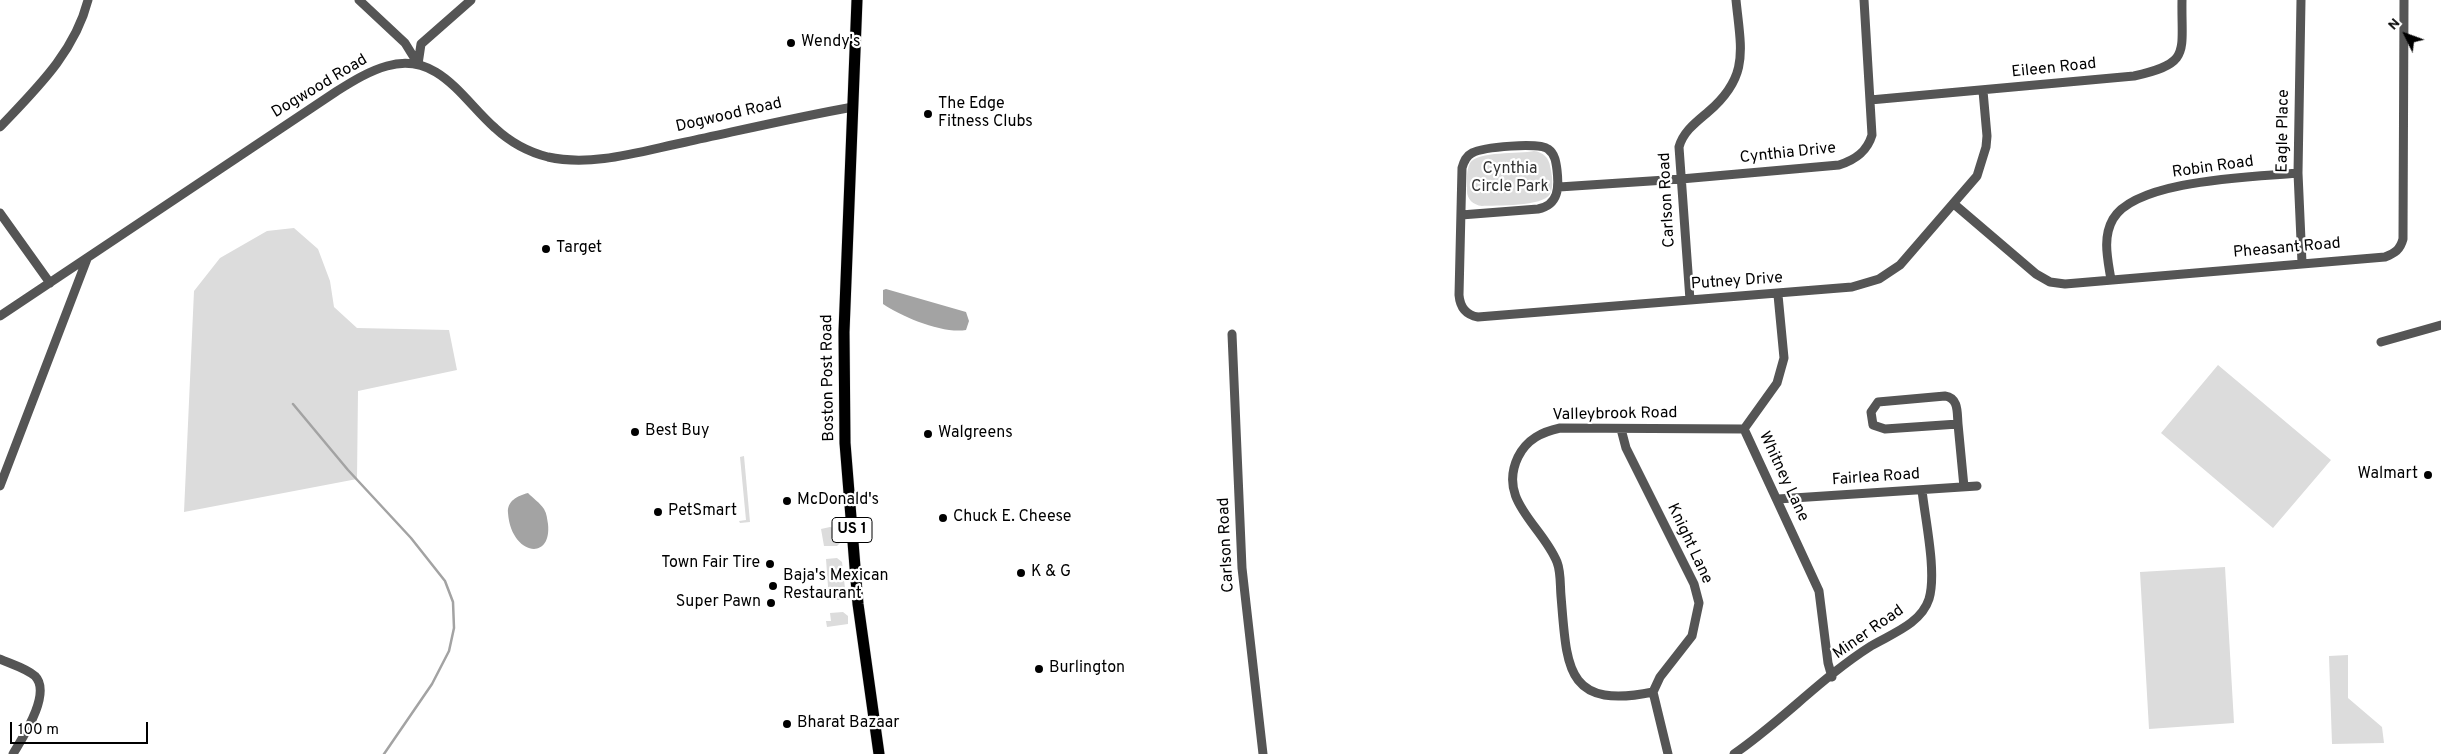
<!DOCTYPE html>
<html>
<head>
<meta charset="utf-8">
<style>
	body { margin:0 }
	#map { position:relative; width:2441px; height:754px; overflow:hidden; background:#fff; font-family:Overpass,sans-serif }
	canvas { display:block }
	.north { position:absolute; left:2381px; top:10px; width:50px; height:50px; -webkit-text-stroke:4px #fff; paint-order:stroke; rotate:312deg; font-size:14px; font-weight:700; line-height:20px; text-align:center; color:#000 }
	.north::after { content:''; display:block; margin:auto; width:18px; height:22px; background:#000; clip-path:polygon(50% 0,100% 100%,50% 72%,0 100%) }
	.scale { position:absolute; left:10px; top:722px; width:138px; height:22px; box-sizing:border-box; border:2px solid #000; border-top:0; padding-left:6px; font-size:15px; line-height:18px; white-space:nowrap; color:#000; -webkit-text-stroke:4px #fff; paint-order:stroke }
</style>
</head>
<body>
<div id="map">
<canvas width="2441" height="754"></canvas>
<div class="north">N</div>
<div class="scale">100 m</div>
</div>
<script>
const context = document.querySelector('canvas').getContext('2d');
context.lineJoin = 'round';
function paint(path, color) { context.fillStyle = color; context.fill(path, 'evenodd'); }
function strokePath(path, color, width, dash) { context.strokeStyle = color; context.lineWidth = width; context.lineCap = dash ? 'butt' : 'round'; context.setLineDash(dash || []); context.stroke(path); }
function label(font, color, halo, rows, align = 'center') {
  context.font = font + ' Overpass,sans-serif'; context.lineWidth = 4.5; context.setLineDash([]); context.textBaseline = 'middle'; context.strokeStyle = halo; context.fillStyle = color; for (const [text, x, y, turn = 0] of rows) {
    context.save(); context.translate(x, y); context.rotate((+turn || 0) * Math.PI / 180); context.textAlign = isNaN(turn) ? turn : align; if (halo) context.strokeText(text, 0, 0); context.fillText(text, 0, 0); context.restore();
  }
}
const green = new Path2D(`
	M1534,151C1543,152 1549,158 1550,166C1552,174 1554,187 1550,194C1543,207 1496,205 1482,206C1473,205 1467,199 1467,191C1467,183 1466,170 1470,163C1477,151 1520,154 1534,151Z
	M294,228L318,249L330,281L334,307L357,328L449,330L457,370L358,391L357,479L184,512L194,291L220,258L267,231Z
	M2218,365L2331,460L2273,528L2161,433Z
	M744,456L750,522L740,523L739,521L746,520L740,457Z
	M830,527L838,529L840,543L837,546H824L821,529Z
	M837,558L842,562L846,597L843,600H829L826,559Z
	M2225,567L2234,723L2149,729L2140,572Z
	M843,612L848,616V624L827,627L826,621H831L830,613Z
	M2348,655V698L2382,727L2384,743L2332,744L2329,656Z`);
const water = new Path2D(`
	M886,289L966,312L969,321L966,330C943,334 902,317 883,304V290Z
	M528,493C533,498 540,503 544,509C547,514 547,519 548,524C552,562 511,555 508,513C507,501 517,496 528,493Z`);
const stream = new Path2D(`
	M293,404L348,470L411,538L445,581L453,602L454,628L449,651L432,684L384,754`);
const minor = new Path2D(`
	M359,0L405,43L418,64
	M2301,0L2298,173L2302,263
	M418,64L421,44L471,0
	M1870,100L2134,76C2192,63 2181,53 2182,0
	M0,127C36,89 75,52 88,0
	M1559,187L1681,179L1839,165C1855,160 1867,152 1872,135L1864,0
	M1954,204L2036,274L2050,282L2065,284L2385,257C2395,253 2400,250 2403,239L2404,0
	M0,213L50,283
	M1461,215L1538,209C1559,205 1559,187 1557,170C1556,162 1555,154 1548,149C1539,142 1483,147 1472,153C1466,156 1464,161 1462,168L1459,295C1460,307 1466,315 1478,317L1852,287L1879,279L1900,265L1977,176L1986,147L1987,136L1983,91
	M2111,280C2108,260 2102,238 2113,219C2136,179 2255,177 2298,173
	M1778,295L1784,358L1777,383L1744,429L1819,591L1828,663L1832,677
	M1690,300L1679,147C1683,132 1695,123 1708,112C1750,76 1741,50 1736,0
	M0,316L337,91C353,81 369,71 387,66C438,51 463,100 495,128C510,142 528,152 548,157C593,167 642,151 686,142C742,130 797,117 853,107
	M1232,334L1242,568L1263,754
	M2381,342L2441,325
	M1945,396C1959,398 1957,413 1958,424L1885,429L1873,425L1871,412L1878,402Z
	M1958,424L1964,487
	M1621,429L1626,448L1694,584L1699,603L1692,636L1660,677L1653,692L1668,754
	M0,486L87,259
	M1778,499L1977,486
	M0,659C11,664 26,668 35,676C52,693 23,737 13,754
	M1653,692C1565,710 1567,667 1561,596C1560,585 1561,572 1557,562C1542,525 1497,501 1518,457C1527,439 1542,432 1560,428L1744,429
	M1734,754C1782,721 1822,677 1871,646C1891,634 1921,624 1929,599C1937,572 1925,519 1922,490`);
const major = new Path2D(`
	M857,0L844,332L845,443L858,604L879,754`);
const markers = [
	[791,43,5,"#000"],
	[928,114,5,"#000"],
	[546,249,5,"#000"],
	[635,432,5,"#000"],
	[928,434,5,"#000"],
	[2428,475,5,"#000"],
	[787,501,5,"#000"],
	[658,512,5,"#000"],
	[943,518,5,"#000"],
	[770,564,5,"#000"],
	[1021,573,5,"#000"],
	[773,586,5,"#000"],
	[771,603,5,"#000"],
	[1039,669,5,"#000"],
	[787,724,5,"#000"]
];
const shields = [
	[852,530,40]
];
const shieldNames = [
	["US 1",852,530]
];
const poiNames = [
	["Wendy's",801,43],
	["The Edge",938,105],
	["Fitness Clubs",938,123],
	["Target",556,249],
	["Best Buy",645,432],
	["Walgreens",938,434],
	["Walmart",2418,475,"right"],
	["McDonald's",797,501],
	["PetSmart",668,512],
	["Chuck E. Cheese",953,518],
	["Town Fair Tire",760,564,"right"],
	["K & G",1031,573],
	["Baja's Mexican",783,577],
	["Restaurant",783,595],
	["Super Pawn",761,603,"right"],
	["Burlington",1049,669],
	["Bharat Bazaar",797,724]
];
const streetNames = [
	["Eileen Road",2054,69,-6],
	["Dogwood Road",320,87,-31],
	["Dogwood Road",729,116,-13],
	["Eagle Place",2284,131,-89],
	["Cynthia Drive",1788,154,-6],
	["Robin Road",2213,168,-8],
	["Carlson Road",1668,200,-93],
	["Pheasant Road",2287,249,-5],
	["Putney Drive",1737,282,-4],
	["Boston Post Road",829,378,-91],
	["Valleybrook Road",1615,415,-1],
	["Whitney Lane",1783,477,65],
	["Fairlea Road",1876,478,-4],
	["Knight Lane",1689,544,65],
	["Carlson Road",1227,545,-93],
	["Miner Road",1869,633,-35]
];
const parkNames = [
	["Cynthia",1510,170],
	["Circle Park",1510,188]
];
paint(green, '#dcdcdc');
paint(water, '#a3a3a3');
strokePath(stream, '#a3a3a3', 2.5);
strokePath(major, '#dbdbdb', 12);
strokePath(minor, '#555', 9);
strokePath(major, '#000', 11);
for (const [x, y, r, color] of markers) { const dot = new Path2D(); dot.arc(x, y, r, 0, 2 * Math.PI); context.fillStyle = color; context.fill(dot); strokePath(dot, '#fff', 2); }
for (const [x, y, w] of shields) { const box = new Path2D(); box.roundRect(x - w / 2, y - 12.5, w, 25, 4); context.fillStyle = '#fff'; context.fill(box); strokePath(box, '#000', 1); }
label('bold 15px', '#000', null, shieldNames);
label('16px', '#000', '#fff', poiNames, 'left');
label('16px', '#000', '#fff', streetNames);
label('16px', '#333', '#fff', parkNames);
</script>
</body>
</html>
